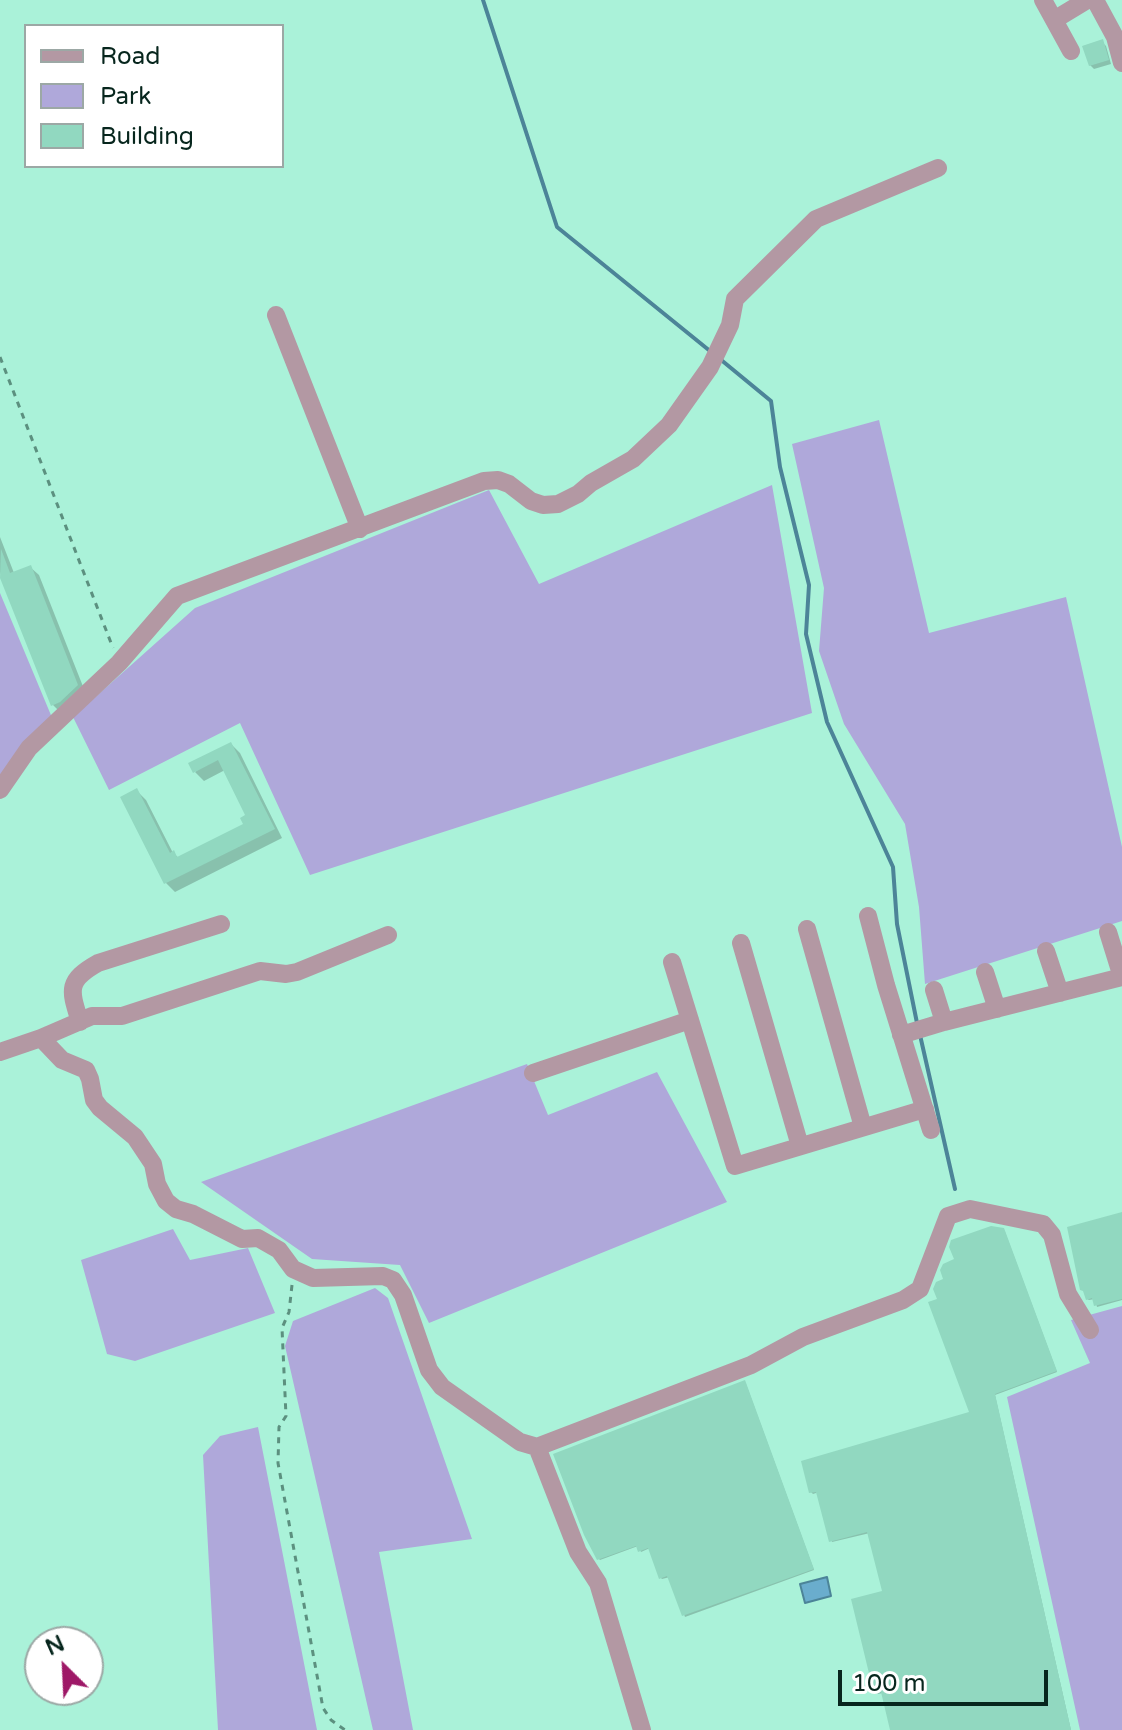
<!DOCTYPE html>
<html>
<head>
<meta charset="utf-8">
<style>
	body { margin:0 }
	#map { position:relative; width:1122px; height:1730px; overflow:hidden; background:#aaf2d9; font-family:"Varela Round",sans-serif }
	canvas { display:block }
	.legend { position:absolute; left:24px; top:24px; width:260px; height:144px; box-sizing:border-box; background:#fff; border:2px solid #9ca8a5; margin:0; padding:10px 14px; list-style:none; font-size:24px; color:#07261d }
	.legend li { display:flex; align-items:center; gap:16px; height:40px }
	.legend b { width:40px; border:2px solid #9ca8a5 }
	.north { position:absolute; left:24px; top:1626px; width:80px; height:80px; box-sizing:border-box; background:#fff; border:2px solid #9ca8a5; border-radius:50%; rotate:336deg; font-size:22px; font-weight:700; line-height:32px; text-align:center; color:#07261d }
	.north::after { content:''; display:block; margin:auto; width:28px; height:36px; background:#9e1867; clip-path:polygon(50% 0,100% 100%,50% 72%,0 100%) }
	.scale { position:absolute; left:838px; top:1670px; width:210px; height:36px; box-sizing:border-box; border:4px solid #07261d; border-top:0; padding-left:10px; font-size:24px; line-height:28px; white-space:nowrap; color:#07261d; -webkit-text-stroke:6px #fff; paint-order:stroke }
</style>
</head>
<body>
<div id="map">
<canvas width="1122" height="1730"></canvas>
<ul class="legend">
<li><b style="height:10px;background:#b398a3"></b>Road</li>
<li><b style="height:22px;background:#afa8da"></b>Park</li>
<li><b style="height:22px;background:#91d8c0"></b>Building</li>
</ul>
<div class="north">N</div>
<div class="scale">100 m</div>
</div>
<script>
const context = document.querySelector('canvas').getContext('2d');
context.lineJoin = 'round';
function paint(path, color) { context.fillStyle = color; context.fill(path, 'evenodd'); }
function strokePath(path, color, width, dash) { context.strokeStyle = color; context.lineWidth = width; context.lineCap = dash ? 'butt' : 'round'; context.setLineDash(dash || []); context.stroke(path); }
const green = new Path2D(`
	M879,420L929,633L1066,597L1122,847V921L925,984L919,907L905,824L844,724L819,651L824,588L792,444Z
	M772,485L812,713L310,875L240,723L109,790L73,717L195,608L489,490L539,584Z
	M0,593L53,720L0,779Z
	M527,1064L548,1115L657,1072L727,1202L429,1323L400,1265L312,1259L201,1182Z
	M173,1229L190,1260L248,1248L275,1313L135,1361L107,1354L81,1260Z
	M375,1288L388,1298L472,1539L379,1552L413,1730H373L285,1346L293,1321Z
	M1122,1306V1730H1080L1007,1397L1090,1363L1071,1320Z
	M258,1427L317,1730H218L203,1455L220,1436Z`);
const water = new Path2D(`
	M827,1577L831,1596L805,1603L800,1584Z`);
const shadow = new Path2D(`
	M1102,42L1106,46L1111,64L1094,69L1090,65Z
	M0,537L14,573L30,567L39,575L86,694L61,713L53,705L0,572Z
	M231,744L240,753L282,838L175,892L166,883L137,791L146,800L173,853L179,858L246,825L248,816L225,770L204,781L195,772Z
	M1122,1214V1300L1097,1307L1095,1299L1089,1300L1087,1299Z
	M1005,1232L1057,1372L995,1395L1071,1730H893L883,1693L878,1694L876,1693L885,1593L870,1533L832,1542L819,1492L813,1494L811,1492L971,1413L939,1300L946,1280Z
	M746,1384L814,1570L685,1617L670,1577L662,1579L661,1578L650,1548L641,1552L638,1546L600,1560L599,1559Z`);
const stream = new Path2D(`
	M483,0L557,227L710,351
	M720,359L771,401L780,467L809,585L806,634L827,722L893,867L897,924L917,1023
	M920,1035L955,1189`);
const building = new Path2D(`
	M1103,39L1109,60L1089,66L1082,46Z
	M1,549L10,573L31,565L78,685L60,702L51,706L0,578Z
	M231,742L275,829L164,884L120,797L137,788L170,853L174,850L177,857L243,824L240,818L245,815L218,760L193,773L188,763Z
	M1122,1212V1299L1094,1306L1092,1298L1086,1300L1083,1291L1080,1290L1067,1227Z
	M991,1226L1004,1228L1057,1371L995,1394L1071,1730H890L881,1692L874,1694L851,1599L882,1591L867,1532L829,1542L816,1492L809,1493L801,1461L969,1412L928,1302L937,1299L933,1289L936,1282L943,1279L940,1270L943,1264L954,1259L949,1247L951,1240Z
	M745,1380L814,1569L682,1616L667,1576L659,1579L648,1548L638,1552L636,1546L597,1560L584,1535L553,1454Z`);
const path = new Path2D(`
	M0,357L113,648
	M292,1285L289,1312L282,1328L286,1416L279,1427L278,1463L323,1708L331,1720L345,1730`);
const minor = new Path2D(`
	M1043,0L1071,51
	M1095,0L1115,37L1122,63
	M1054,20L1087,0
	M276,315L360,529
	M0,790L29,748L119,663L177,596L484,481L498,480L509,484L531,501L543,505L558,504L578,494L591,483L633,459L669,425L710,367L730,325L735,299L816,219L938,168
	M868,916L886,985L931,1130
	M807,929L863,1127
	M1108,932L1122,977
	M741,943L800,1146
	M1046,951L1060,993
	M672,962L735,1166L925,1109
	M985,972L997,1009
	M934,990L944,1022
	M80,1022C70,990 66,981 98,963L221,924
	M901,1035L944,1022L1122,977
	M41,1038L92,1016H122L260,971L286,974L297,972L388,935
	M0,1052L41,1038L62,1060L86,1070L90,1079L94,1100L100,1108L135,1137L153,1164L157,1184L166,1201L176,1209L193,1214L242,1239L258,1238L279,1250L293,1269L313,1278L383,1276L393,1280L403,1295L429,1370L442,1387L520,1442L537,1447L751,1365L803,1337L903,1300L920,1289L948,1216L970,1209L1043,1224L1052,1235L1068,1294L1090,1330
	M533,1073L690,1020
	M537,1447L578,1552L598,1583L642,1730`);
paint(green, '#afa8da');
paint(water, '#6aadcd');
strokePath(water, '#4c8498', 2);
paint(shadow, '#0003');
strokePath(stream, '#4c8498', 4);
paint(building, '#91d8c0');
strokePath(path, '#5c907f', 3, [6, 6]);
strokePath(minor, '#b398a3', 18);
</script>
</body>
</html>
